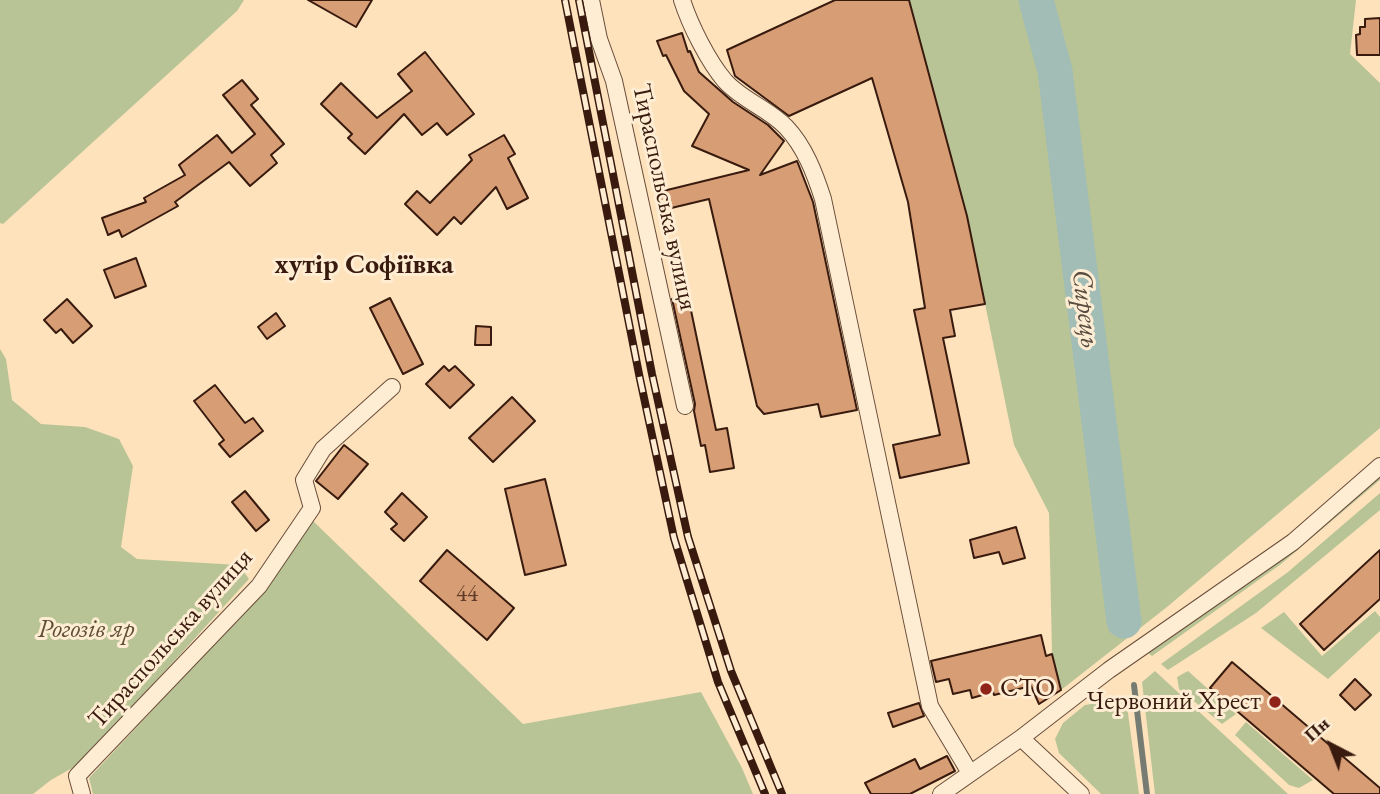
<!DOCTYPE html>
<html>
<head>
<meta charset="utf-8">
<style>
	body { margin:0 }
	#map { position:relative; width:1380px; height:794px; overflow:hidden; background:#fde2bc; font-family:"EB Garamond",serif }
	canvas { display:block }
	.north { position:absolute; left:1296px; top:710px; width:70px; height:70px; -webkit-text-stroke:5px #feecd3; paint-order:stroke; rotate:318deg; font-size:19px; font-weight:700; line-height:28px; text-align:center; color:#381b0e }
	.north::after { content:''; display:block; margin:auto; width:24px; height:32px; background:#381b0e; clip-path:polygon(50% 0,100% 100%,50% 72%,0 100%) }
</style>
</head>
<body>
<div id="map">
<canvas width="1380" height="794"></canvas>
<div class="north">Пн</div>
</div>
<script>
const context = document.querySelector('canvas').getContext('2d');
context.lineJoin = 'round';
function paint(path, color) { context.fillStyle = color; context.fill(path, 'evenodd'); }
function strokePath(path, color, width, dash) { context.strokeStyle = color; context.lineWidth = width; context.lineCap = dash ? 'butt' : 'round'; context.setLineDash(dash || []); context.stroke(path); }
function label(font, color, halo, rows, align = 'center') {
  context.font = font + ' "EB Garamond",serif'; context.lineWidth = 6; context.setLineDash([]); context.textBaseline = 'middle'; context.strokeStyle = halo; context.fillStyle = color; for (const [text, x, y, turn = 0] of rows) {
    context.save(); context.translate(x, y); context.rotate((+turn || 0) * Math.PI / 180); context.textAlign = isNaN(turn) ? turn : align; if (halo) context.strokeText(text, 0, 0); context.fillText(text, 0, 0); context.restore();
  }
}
const green = new Path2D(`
	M0,0H244L237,11L3,224L0,223Z
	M909,0H1356L1350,54L1380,83V428L1167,607L1061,690L1052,654L1049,513L1014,445L967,216Z
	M0,349L6,359L12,400L41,424L85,427L119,439L133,466L121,547L137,559L239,565L249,579L81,763L51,780L33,794H0Z
	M1380,473V480L1281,564L1152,656L1148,653L1278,561Z
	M1380,493V510L1256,613L1168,670L1161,664L1288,572Z
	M312,520L523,724L701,692L742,768L753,794H93L89,778L267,588Z
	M1375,611L1380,617V631L1328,679L1261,628L1284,612L1322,656Z
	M1155,671L1288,794H1155L1142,682Z
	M1188,671L1236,714L1222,724L1179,689L1177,677Z
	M1126,699L1139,794H1101L1059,753L1055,739L1063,723L1085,705Z
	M1246,722L1313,780L1299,788L1289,785L1235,735Z`);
const stream = new Path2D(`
	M1134,685L1147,794`);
const river = new Path2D(`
	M1036,0L1055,71L1124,621`);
const building = new Path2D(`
	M308,0H372L356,27Z
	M835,0H909L967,216L985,304L950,310L955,336L943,338L969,463L900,478L893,445L940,435L914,310L925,308L908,202L872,78L789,116L735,76L727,50Z
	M1380,18V55H1357L1356,35L1360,34V27H1365V19Z
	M682,33L688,52L690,51L699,72L733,102L768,125L784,141L760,175L797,161L799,166L813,202L857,410L821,417L818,404L764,414L757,406L709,199L663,210L659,192L749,170L692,146L709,114L684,91L666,55L663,56L657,41Z
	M425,52L474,114L447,135L437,123L422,135L404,114L365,154L348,138L352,134L321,104L341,83L377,118L412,91L398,74Z
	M242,80L258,99L251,105L284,144L271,155L277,163L250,186L229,162L175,202L178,206L122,237L119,230L108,235L102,218L146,202L144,198L185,175L179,165L217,135L232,153L255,134L223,95Z
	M504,135L515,154L508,158L528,198L507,209L496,187L461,224L454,217L437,235L405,204L417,191L430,203L472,160L469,155Z
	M136,258L146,286L115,298L104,270Z
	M688,296L716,430L727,428L734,468L710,472L705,445L701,446L694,411L695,404L672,299Z
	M390,298L423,364L403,374L370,308Z
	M67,299L92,326L73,343L61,329L56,333L44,320Z
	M276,313L285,326L267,339L258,327Z
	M476,326L491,327V345H475Z
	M444,366L449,371L455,366L474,385L450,408L426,384Z
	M215,385L245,423L253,418L263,431L230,457L219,444L224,440L194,401Z
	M512,397L535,421L493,462L469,438Z
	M344,445L368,464L338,499L316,481Z
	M545,479L566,565L525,575L505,489Z
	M245,491L269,520L256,531L232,502Z
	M402,493L427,517L404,541L391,529L397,524L385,512Z
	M1016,527L1025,558L1003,564L999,552L974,558L970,540Z
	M447,550L514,608L487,640L420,581Z
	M1380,550V599L1324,650L1300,624Z
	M1041,635L1046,656L1052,654L1061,690L1039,704L1031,686L994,695L993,692L972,698L970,690L953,694L949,679L936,682L931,661Z
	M1232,662L1380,788V794H1334L1210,688Z
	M1355,679L1371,695L1355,710L1340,695Z
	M919,703L924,716L893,727L888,713Z
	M947,756L955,771L910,794H871L865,783L915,759L920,769Z`);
const street = new Path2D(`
	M591,0L599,39L614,81L685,406
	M682,0C690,25 708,61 725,81C742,100 769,109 786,127C805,147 815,174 823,199L930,706L970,773
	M1021,738L1081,794
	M82,794L77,776L259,586L312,508L304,480L323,449L392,387
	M941,794L1021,738L1109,670L1293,542L1380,466`);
const rail = new Path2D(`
	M565,0L640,379L674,538L718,682L765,794
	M579,0L652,374L688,537L731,671L782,794`);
const markers = [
	[986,689,7,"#8f2418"],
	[1275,702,7,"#8f2418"]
];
const numberNames = [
	["44",467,595]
];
const streetNames = [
	["Тираспольська вулиця",664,197,78],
	["Тираспольська вулиця",171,639,-48]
];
const parkNames = [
	["Рогозів яр",86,630]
];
const poiNames = [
	["СТО",1000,689],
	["Червоний Хрест",1261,702,"right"]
];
const neighbourhoodNames = [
	["хутір Софіївка",364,265]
];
const waterNames = [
	["Сирець",1085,309,83]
];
paint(green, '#b9c496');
strokePath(stream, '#777c73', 6);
strokePath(river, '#a1bdb6', 35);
paint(building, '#d79d75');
strokePath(building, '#381b0e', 2);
strokePath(street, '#694d3a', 18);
strokePath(street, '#feecd3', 16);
strokePath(rail, '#381b0e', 8);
strokePath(rail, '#feecd3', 5, [16]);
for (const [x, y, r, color] of markers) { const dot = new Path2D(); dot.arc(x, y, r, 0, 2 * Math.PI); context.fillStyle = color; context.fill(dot); strokePath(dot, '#feecd3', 2.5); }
label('23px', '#603c28', null, numberNames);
label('26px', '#381b0e', '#feecd3', streetNames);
label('italic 26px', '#5f4e37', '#feecd3', parkNames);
label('26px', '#381b0e', '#feecd3', poiNames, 'left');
label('bold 28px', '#381b0e', '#feecd3', neighbourhoodNames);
label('italic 28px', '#584c40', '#feecd3', waterNames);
</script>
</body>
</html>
